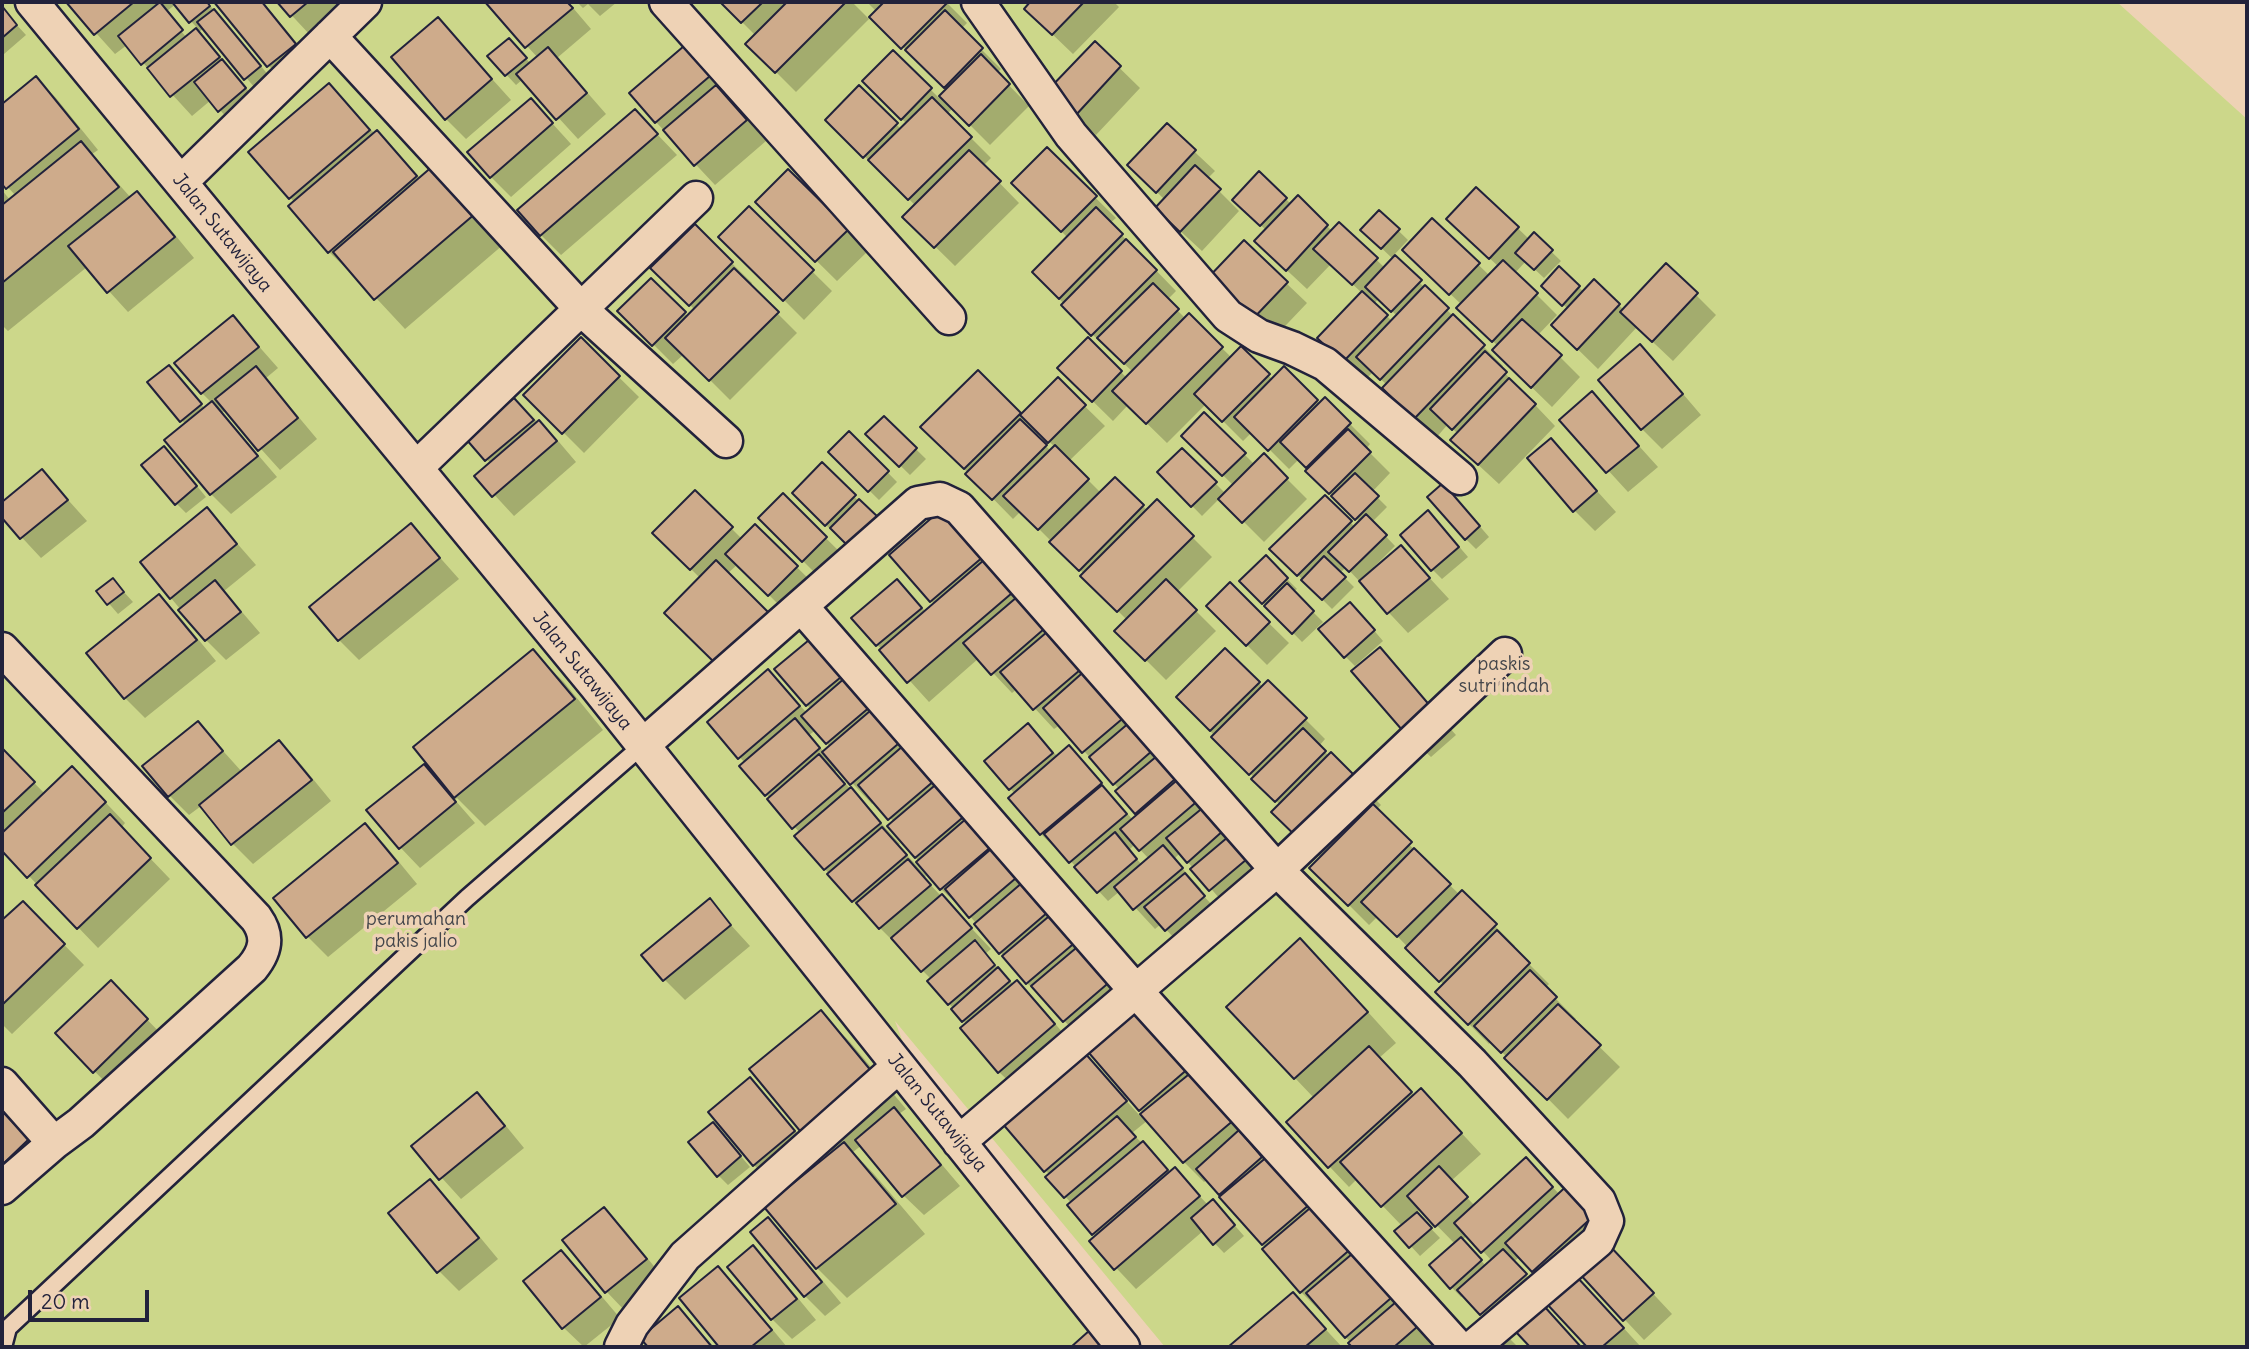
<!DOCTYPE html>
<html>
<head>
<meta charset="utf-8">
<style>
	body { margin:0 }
	#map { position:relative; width:2249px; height:1349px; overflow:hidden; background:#eed2b5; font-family:Delius,sans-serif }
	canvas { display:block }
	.frame { position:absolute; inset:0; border:4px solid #22223b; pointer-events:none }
	.scale { position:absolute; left:28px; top:1290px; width:121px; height:32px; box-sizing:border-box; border:4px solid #22223b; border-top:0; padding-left:9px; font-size:21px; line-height:24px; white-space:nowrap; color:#22223b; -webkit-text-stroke:5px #eed2b5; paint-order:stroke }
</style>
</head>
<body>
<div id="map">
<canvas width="2249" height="1349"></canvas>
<div class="frame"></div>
<div class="scale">20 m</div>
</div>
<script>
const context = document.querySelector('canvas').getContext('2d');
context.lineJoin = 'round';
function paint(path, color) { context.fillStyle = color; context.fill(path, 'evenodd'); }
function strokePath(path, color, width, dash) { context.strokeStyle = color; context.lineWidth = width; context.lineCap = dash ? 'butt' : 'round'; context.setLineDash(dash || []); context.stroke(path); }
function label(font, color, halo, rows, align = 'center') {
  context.font = font + ' Delius,sans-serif'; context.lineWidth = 7; context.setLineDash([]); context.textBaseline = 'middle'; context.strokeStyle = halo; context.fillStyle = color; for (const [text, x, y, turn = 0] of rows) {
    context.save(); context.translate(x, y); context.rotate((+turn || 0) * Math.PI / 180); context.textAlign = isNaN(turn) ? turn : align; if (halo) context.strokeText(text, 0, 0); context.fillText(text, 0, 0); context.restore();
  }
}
const green = new Path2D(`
	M2,2H2117L2247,119V1347H1165L895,1021L924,1098L1106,1347H2Z`);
const shadow = new Path2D(`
	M68,2H207L270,77L255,88L204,28L198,33L216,51L255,99L229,120L211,100L192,116L127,45L115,54ZM176,4L198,29L187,38L175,24H179L167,11Z
	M216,2H263L315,65L289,86L269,66Z
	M275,2H353L311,36L283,6L281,7Z
	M487,2H568L591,29L557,58L606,114L578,139L523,79L516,85L489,56L518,50L531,64L538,58Z
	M577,2H617L600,16L588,4L583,8Z
	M722,2H852L869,19L796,92L748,44L756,36Z
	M867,2H946L967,23L961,29L1001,69L997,73L1029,106L990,145L953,108L947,114L991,158L983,166L1019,203L955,266L905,217L916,206L827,120L859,88L902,130L907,124L864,81L893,52L939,98L948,90L872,17L877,12Z
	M1033,2H1114L1119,7L1073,54L1026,9Z
	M2,9L26,35L4,54L2,51Z
	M438,19L511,100L466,139L446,119Z
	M1095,44L1140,88L1096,135L1070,111Z
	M684,49L766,141L715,185L656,122Z
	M36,78L56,98L98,150L92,154L131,198L137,193L157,213L194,258L128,312L87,267L8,331L2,325V190L10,200L16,196L2,181V107Z
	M329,85L375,134L377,132L397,152L421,179L434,167L504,244L405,329L351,271L350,272L329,252L290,207L295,203L251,152Z
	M531,100L571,144L511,197L491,177Z
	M1167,126L1215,171L1207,179L1239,211L1202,251L1177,228L1165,200L1129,165Z
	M655,132L677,155L561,255L541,235Z
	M1047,150L1116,218L1110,223L1176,291L1167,300L1186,319L1189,316L1232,358L1241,348L1273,380L1284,369L1320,404L1325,399L1370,444L1366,449L1390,473L1372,492L1387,507L1372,522L1395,546L1374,567L1376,569L1401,547L1449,599L1408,633L1346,567L1340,573L1354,587L1332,609L1272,549L1325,497L1355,527L1360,522L1308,471L1310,469L1299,459L1289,469L1252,432L1243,441L1206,404L1167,443L1128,405L1113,421L1059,368L1088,340L1127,378L1133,372L1093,335L1034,272L1068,238L1013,183Z
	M788,172L868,251L837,281L757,202Z
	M1259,173L1292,205L1298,198L1332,231L1339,224L1385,268L1393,259L1372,239L1379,212L1408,240L1393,256L1503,366L1501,369L1555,426L1499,484L1473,460L1458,434L1448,424L1436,438L1405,408L1387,385L1373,372L1364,381L1340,358L1362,293L1331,264L1307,289L1277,261L1267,231L1234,200ZM1379,298L1397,316L1392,321L1374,304Z
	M1477,189L1530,240L1534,235L1561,261L1544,278L1526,261L1515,273L1557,315L1538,335L1580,377L1552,407L1514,370L1498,346L1479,328L1462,305L1425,270L1432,220L1490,276L1499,267L1469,239Z
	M749,209L832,291L804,320L721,237Z
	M695,227L752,283L750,286L797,333L730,400L684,354L673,364L620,311L651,280L688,317L695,310L653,268Z
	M1244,243L1307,303L1270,342L1227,302Z
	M1559,269L1584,292L1594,281L1624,310L1696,295L1716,315L1673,361L1637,327L1598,369L1553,325L1568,309L1543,286Z
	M233,317L278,368L266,378L317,439L280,470L226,410L222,413L277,477L231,514L211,494L186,425L182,420L178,377L205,409L212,403L202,393Z
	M581,340L639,397L584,453L526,395Z
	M1660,367L1701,415L1662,449L1642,429Z
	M978,372L1022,416L1058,380L1105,426L1069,461L1101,493L1115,479L1148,511L1157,502L1212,557L1177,592L1216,631L1166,680L1117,631L1127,620L1083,576L1084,574L1021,511L1013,519L923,427ZM1040,433L1055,447L1051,451L1036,437Z
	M1592,394L1658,467L1628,492L1562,420Z
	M514,400L559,442L576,462L514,516L477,476L491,464L469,439Z
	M1204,414L1255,465L1264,456L1307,499L1264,542L1220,498L1202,516L1159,472L1182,450L1226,494L1234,486L1183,436Z
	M884,418L926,459L910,475L868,434Z
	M849,433L897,482L879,500L830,452Z
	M1551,440L1616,512L1595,531L1575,511Z
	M174,458L206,497L186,513L176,503Z
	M822,465L887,529L846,545L794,493Z
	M42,471L87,521L41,558L2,516V505Z
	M695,492L742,539L755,526L817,587L789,615L738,564L727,574L790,636L740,685L666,613L700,578L655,533Z
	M1453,495L1489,537L1476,549L1466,539Z
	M783,496L846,558L823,581L760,518Z
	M207,509L256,565L224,591L260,633L226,660L206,640L171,598Z
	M943,511L1255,870L1220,899L1180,853L1174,859L1201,889L1199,891L1214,907L1176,940L1161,924L1155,929L1120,891L1108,901L1063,853L1061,854L1041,834L1010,799L1015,794L986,761L1028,725L1058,757L1069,748L1133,820L1139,815L1118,792L1120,790L1060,725L1054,729L1017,689L1012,693L979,658L929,702L854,619L897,581L926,612L934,604L891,555ZM1135,844L1149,859L1142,865L1129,850Z
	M1438,522L1468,557L1442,579L1432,569Z
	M411,525L459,579L359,660L339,640Z
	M1266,558L1297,589L1293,592L1323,622L1302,642L1242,581Z
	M113,580L133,602L118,614L99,592Z
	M1230,585L1289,643L1267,665L1208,606Z
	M159,596L179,616L216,661L145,718L125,698L88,653Z
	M1360,614L1383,641L1355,666L1345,656Z
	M809,642L1132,1000L1084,1041L1027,983L963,908L962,909L941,889L890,826L894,822L875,801L872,804L839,769L835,772L900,844L898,845L926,876L924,878L991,949L985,954L1014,985L1017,982L1037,1002L1073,1045L1020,1092L999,1072L967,1025L930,981L932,980L853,901L796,836L800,833L766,794L745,763L709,723L768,672L807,713L811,709L807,705ZM816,730L830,747L824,752L809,735Z
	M1225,650L1263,687L1268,682L1325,739L1319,746L1329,756L1331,755L1381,805L1376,810L1429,865L1460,895L1462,893L1515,946L1513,948L1549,984L1545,988L1576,1019L1573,1021L1620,1067L1568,1119L1491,1041L1489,1044L1437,992L1444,985L1378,916L1369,925L1312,868L1321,858L1274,812L1280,805L1178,697Z
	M1379,650L1456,735L1431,757L1410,737Z
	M533,652L563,681L603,730L485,826L457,798L455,800L475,823L420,868L400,847L424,766L441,783L443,781Z
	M198,723L242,772L279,742L299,762L331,801L253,864L233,844L201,806L189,815L169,795Z
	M2,750L45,794L92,788L125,823L121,828L170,879L98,948L4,850L2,852Z
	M365,825L385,845L417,884L328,957L308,937Z
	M709,901L750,946L685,1000L665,980Z
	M23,903L84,965L12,1034L2,1024V923Z
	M1330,970L1396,1043L1379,1058L1415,1096L1441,1111L1481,1154L1451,1181L1475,1206L1546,1180L1560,1195L1618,1232L1553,1291L1520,1256L1514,1262L1545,1295L1502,1334L1464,1295L1461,1297L1431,1266L1455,1244L1421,1209L1416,1213L1440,1238L1420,1256L1397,1231L1402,1226L1357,1179L1349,1187L1329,1166L1314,1098L1295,1078ZM1468,1235L1492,1261L1486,1266L1462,1240Z
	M131,1003L167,1040L114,1091L57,1033Z
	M1133,1004L1254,1140L1250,1143L1373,1267L1368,1272L1435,1347H1354L1323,1310L1321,1312L1301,1292L1223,1196L1208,1179L1204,1182L1184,1162L1148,1120L1132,1133L1171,1173L1175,1170L1208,1205L1222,1211L1244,1236L1224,1253L1203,1231L1136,1289L1091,1241L1096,1237L1069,1206L1072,1204L1048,1177L1050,1175L1045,1170L1084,1054L1141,1117L1144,1114L1140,1110Z
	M821,1012L850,1042L906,1109L899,1114L960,1186L924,1215L903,1195L862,1145L853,1152L874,1174L925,1234L847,1298L817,1268L766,1207L828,1157L806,1136Z
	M749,1080L770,1100L813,1152L774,1185L754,1165Z
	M477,1094L497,1115L524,1148L461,1199L413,1146Z
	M2,1113L48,1160L2,1205Z
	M722,1134L750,1167L728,1185L718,1175Z
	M430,1181L450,1201L498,1259L459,1291L439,1271Z
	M604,1209L624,1229L665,1280L626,1312L606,1291Z
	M768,1219L788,1239L841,1303L825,1316L805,1296Z
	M753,1248L773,1268L816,1320L792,1339L772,1319Z
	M561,1252L581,1272L620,1318L584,1347L564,1328Z
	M1628,1267L1672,1314L1644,1340L1580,1272Z
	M718,1268L738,1288L787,1347H722L682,1298Z
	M1293,1294L1342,1347H1231Z
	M1597,1299L1641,1347H1589L1549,1304Z
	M678,1309L698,1329L714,1347H650L642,1338Z
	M1510,1339L1518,1347H1501Z`);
const building = new Path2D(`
	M66,2H134L94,35Z
	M160,2L183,30L141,65L118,36Z
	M172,2H207L210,6L189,23Z
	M214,2H262L296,44L267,67Z
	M277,2H308L290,17Z
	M485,2H567L573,8L525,48Z
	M720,2H763L741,23Z
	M787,2H846L775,73L745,44Z
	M884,2H948L901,49L869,17Z
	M1030,2H1084L1052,35L1024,9Z
	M2,6L17,25L2,38Z
	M214,9L261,66L244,80L197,22Z
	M945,10L983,48L944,88L905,50Z
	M438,17L492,79L445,120L391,57Z
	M196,28L220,57L170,97L147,68Z
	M509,38L527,58L505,76L487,56Z
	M1095,41L1121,66L1075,116L1047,91Z
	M684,46L710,76L655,123L629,93Z
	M548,47L587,93L556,120L516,74Z
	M893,50L932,88L901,120L862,81Z
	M981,54L1010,84L969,126L939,96Z
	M222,59L246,88L218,112L194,82Z
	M36,76L79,129L6,189L2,184V104Z
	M329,83L370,130L289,199L248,152Z
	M716,85L747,120L694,166L663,130Z
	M859,85L898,123L863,158L825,120Z
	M932,97L972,137L908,200L868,160Z
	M531,98L553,123L490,178L467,152Z
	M635,109L658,134L540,236L517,210Z
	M1167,123L1196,150L1156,193L1127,165Z
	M377,130L417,176L328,253L288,206Z
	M81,141L119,187L2,283V205Z
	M1047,147L1097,196L1061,232L1011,183Z
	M969,150L1001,181L934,248L902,217Z
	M434,165L476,213L374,300L333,252Z
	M1195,165L1221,189L1180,232L1155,208Z
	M788,169L849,229L815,262L755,202Z
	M1259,171L1287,198L1260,226L1232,200Z
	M1476,187L1519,227L1489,259L1446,219Z
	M137,191L175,237L107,293L68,246Z
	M1298,195L1328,225L1286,271L1254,241Z
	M749,206L814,270L783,301L718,237Z
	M1096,207L1123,234L1059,299L1032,272Z
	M1379,210L1400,229L1381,249L1360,230Z
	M1432,218L1480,263L1449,295L1402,250Z
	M1339,222L1378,258L1352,285L1313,249Z
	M695,224L733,262L689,306L650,268Z
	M1534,232L1553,250L1534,270L1515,253Z
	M1126,239L1157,270L1091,336L1061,305Z
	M1244,240L1288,282L1248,324L1204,282Z
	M1395,255L1422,280L1391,312L1365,287Z
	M1503,260L1538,293L1492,342L1456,308Z
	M1666,263L1698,293L1652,342L1620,312Z
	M1559,266L1580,286L1562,306L1541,286Z
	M734,268L779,312L709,381L665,338Z
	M651,278L686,312L652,346L617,311Z
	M1594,279L1620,304L1577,350L1551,325Z
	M1153,283L1179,309L1124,364L1097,338Z
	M1425,285L1449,308L1380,380L1356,357Z
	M1362,291L1388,315L1343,362L1317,338Z
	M1189,313L1223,347L1146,424L1112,391Z
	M1453,314L1485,345L1414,419L1382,388Z
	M233,315L259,347L201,394L174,363Z
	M1522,319L1562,355L1531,388L1492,350Z
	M581,337L620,376L562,434L523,395Z
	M1088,337L1122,371L1092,402L1057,368Z
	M1640,344L1683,394L1641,430L1598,380Z
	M1241,346L1270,374L1222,422L1194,394Z
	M1485,351L1507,372L1452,430L1430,409Z
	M169,365L202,404L180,422L147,382Z
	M256,366L298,418L258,451L215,399Z
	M1284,366L1318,400L1268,451L1234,417Z
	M978,370L1021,413L964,469L920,427Z
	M1058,377L1086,405L1048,443L1020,415Z
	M1509,378L1536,404L1478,465L1450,440Z
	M1592,391L1639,446L1606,473L1559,420Z
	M1325,397L1351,423L1306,468L1280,442Z
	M514,398L534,420L485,461L466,439Z
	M212,401L258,456L210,495L164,440Z
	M1204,412L1246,453L1222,476L1181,436Z
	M884,416L917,448L899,467L865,434Z
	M1020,419L1047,445L992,500L965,474Z
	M539,420L557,441L492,497L474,476Z
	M1348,429L1371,452L1329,494L1305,471Z
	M849,431L889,471L868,492L828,452Z
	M1551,438L1597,491L1573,512L1527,458Z
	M1055,445L1089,479L1038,530L1003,496Z
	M164,446L197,486L175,505L141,465Z
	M1182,448L1217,482L1191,507L1157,472Z
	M1264,453L1288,478L1242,523L1218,499Z
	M822,462L856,495L825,526L792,493Z
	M42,469L68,500L20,539L2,518V502Z
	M1355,473L1379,496L1355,520L1331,496Z
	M1115,477L1144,505L1079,571L1049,542Z
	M1443,483L1480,526L1465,540L1427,497Z
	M695,490L733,527L690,570L652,533Z
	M783,493L827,537L802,562L758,518Z
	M1325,495L1352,521L1297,576L1269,549Z
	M859,499L879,518L850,548L830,528Z
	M1157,499L1194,536L1117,612L1080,576Z
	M207,507L237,544L170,599L140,562Z
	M943,508L984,556L930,602L889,555Z
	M1428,510L1459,547L1431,571L1400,535Z
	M1366,514L1387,535L1349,572L1328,552Z
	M411,523L440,558L338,641L309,607Z
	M755,524L798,566L768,596L725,554Z
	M1401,545L1430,578L1387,614L1359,581Z
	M1266,555L1288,578L1262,604L1239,581Z
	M1324,556L1346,577L1322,600L1301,580Z
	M716,560L771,615L718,666L664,613Z
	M984,560L1012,593L907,683L879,650Z
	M113,578L124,592L107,605L96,591Z
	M897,579L922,608L876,646L851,618Z
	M1166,579L1197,610L1145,661L1114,631Z
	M215,580L241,612L205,641L178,610Z
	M1230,582L1270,622L1246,646L1206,606Z
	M1287,583L1314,611L1292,634L1264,606Z
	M159,594L197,640L124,699L86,653Z
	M1017,597L1044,629L991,675L963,643Z
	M1350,602L1375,630L1344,658L1318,629Z
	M1047,632L1080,670L1033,710L1000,672Z
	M809,640L841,677L806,706L774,669Z
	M1380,647L1437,714L1409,738L1351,671Z
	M1225,648L1260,682L1210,731L1176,697Z
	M533,649L575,699L454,798L413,747Z
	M1089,667L1128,714L1082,753L1043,708Z
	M768,669L800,706L738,759L707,722Z
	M846,677L871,706L826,744L801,716Z
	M1268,680L1307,718L1249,775L1211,737Z
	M877,705L905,738L850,785L822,752Z
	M1137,716L1161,743L1113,785L1089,757Z
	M795,718L820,748L765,796L739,766Z
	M198,721L223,751L168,797L142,766Z
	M1028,723L1053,753L1009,790L984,761Z
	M1303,728L1326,751L1275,802L1251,779Z
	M279,740L312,780L231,845L199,805Z
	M904,745L935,780L888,820L858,785Z
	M1069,745L1102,783L1040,835L1008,798Z
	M2,748L35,782L2,813Z
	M1163,751L1182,773L1135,814L1115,791Z
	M1331,752L1363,784L1303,843L1271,812Z
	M819,754L845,784L792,829L767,799Z
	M424,764L456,802L399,849L366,810Z
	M72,766L106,802L27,878L2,851V833Z
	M1182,776L1201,798L1139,851L1120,829Z
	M940,781L968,813L915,858L887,826Z
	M1102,785L1127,814L1069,863L1044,834Z
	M851,787L881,823L824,870L794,836Z
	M1373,804L1412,842L1348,906L1309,868Z
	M1205,806L1225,829L1187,863L1166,838Z
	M110,814L151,858L77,929L35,885Z
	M967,818L992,846L940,890L916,862Z
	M365,823L398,863L306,938L273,898Z
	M882,827L907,855L852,902L827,874Z
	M1115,832L1137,859L1097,893L1074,867Z
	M1228,837L1247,859L1209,891L1190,869Z
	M1163,845L1183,868L1133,910L1114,887Z
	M1414,848L1451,884L1397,937L1361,902Z
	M991,849L1016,878L969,918L945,889Z
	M908,859L931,885L879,929L856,903Z
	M1185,873L1205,896L1165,931L1144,907Z
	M1023,882L1048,912L999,954L974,924Z
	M1462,890L1497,924L1439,982L1405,948Z
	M942,894L972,928L921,972L891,938Z
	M710,898L731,925L663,981L641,955Z
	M23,901L65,944L2,1005V920Z
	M1054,912L1078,940L1026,984L1002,956Z
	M1497,930L1530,963L1468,1025L1435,992Z
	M1300,938L1368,1012L1294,1079L1226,1007Z
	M975,940L995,965L948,1005L927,981Z
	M1082,943L1113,979L1063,1022L1031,986Z
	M998,967L1010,981L962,1022L951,1009Z
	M1530,970L1557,997L1501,1053L1474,1026Z
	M111,980L148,1019L93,1073L55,1033Z
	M1017,980L1055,1024L998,1073L960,1028Z
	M1133,1002L1190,1067L1139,1111L1083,1046Z
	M1558,1004L1601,1045L1547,1100L1504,1058Z
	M821,1010L877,1078L805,1137L749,1069Z
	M1369,1046L1412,1092L1328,1168L1286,1122Z
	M1084,1052L1127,1101L1044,1172L1002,1123Z
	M1193,1071L1235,1119L1183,1163L1140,1114Z
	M750,1077L795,1131L753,1166L708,1112Z
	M1421,1088L1462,1133L1381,1207L1340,1162Z
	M477,1092L505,1126L439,1180L411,1146Z
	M894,1107L941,1165L902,1197L855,1140Z
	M2,1111L29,1139L2,1165Z
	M1117,1116L1136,1137L1064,1198L1045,1177Z
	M713,1122L741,1156L717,1177L688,1142Z
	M1239,1130L1262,1157L1219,1195L1196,1169Z
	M1143,1141L1168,1170L1092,1235L1067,1205Z
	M844,1142L896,1204L816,1269L764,1207Z
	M1268,1156L1310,1204L1262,1245L1219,1197Z
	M1526,1157L1553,1187L1481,1253L1454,1223Z
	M1439,1166L1468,1197L1435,1227L1407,1196Z
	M1175,1167L1200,1196L1114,1270L1089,1241Z
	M430,1179L479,1238L437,1273L388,1213Z
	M1572,1181L1599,1211L1532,1272L1505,1243Z
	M1213,1199L1235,1225L1213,1245L1191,1218Z
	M1316,1203L1354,1246L1300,1293L1262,1249Z
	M604,1207L647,1259L605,1293L562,1240Z
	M1417,1212L1432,1228L1409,1248L1394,1231Z
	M768,1217L822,1282L804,1297L750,1232Z
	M1461,1237L1482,1260L1450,1289L1429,1265Z
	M1608,1244L1654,1293L1623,1321L1578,1272Z
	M753,1245L797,1299L771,1320L727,1267Z
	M1503,1249L1527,1274L1480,1315L1457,1290Z
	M561,1250L601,1297L562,1329L523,1281Z
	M1352,1254L1391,1298L1345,1338L1306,1293Z
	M718,1266L772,1330L751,1347H719L679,1298Z
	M1577,1277L1624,1328L1602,1347H1587L1547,1304Z
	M1293,1292L1326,1329L1305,1347H1228Z
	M1396,1302L1417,1327L1394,1347H1352L1348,1343Z
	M678,1306L712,1347H648L640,1338Z
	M1544,1306L1581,1347H1530L1516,1332Z
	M1090,1330L1106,1347H1071Z`);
const service = new Path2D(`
	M3,1347L8,1328L467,898L643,745`);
const minor = new Path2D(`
	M32,2L595,685L1123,1347
	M666,2L949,318
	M978,2L1071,135L1228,316L1259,336L1292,348L1325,364L1460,478
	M330,36L582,310L726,441
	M181,182L365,2
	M416,468L696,198
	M801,606L1136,991L1458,1347
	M2,649L256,918C269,936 266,951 252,968L81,1123L54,1143L2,1084
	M643,745L918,503L940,499L959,508L1277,870L1472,1063L1599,1201L1607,1221L1598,1241L1473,1347
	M959,1142L1277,870L1505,654
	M2,1188L54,1143
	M621,1347L632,1325L685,1256L899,1066`);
const streetNames = [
	["Jalan Sutawijaya",222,233,51],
	["Jalan Sutawijaya",582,671,51],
	["Jalan Sutawijaya",937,1113,51]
];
const parkNames = [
	["paskis",1504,665],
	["sutri indah",1504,687],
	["perumahan",416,920],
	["pakis jalio",416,942]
];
paint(green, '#ccd78a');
paint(shadow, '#0003');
paint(building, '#ceab8b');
strokePath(building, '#22223b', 2);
strokePath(service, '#22223b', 21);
strokePath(minor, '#22223b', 37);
strokePath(service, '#eed2b5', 16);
strokePath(minor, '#eed2b5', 32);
label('19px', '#22223b', '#eed2b5', streetNames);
label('19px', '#44464b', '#eed2b5', parkNames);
</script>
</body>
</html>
